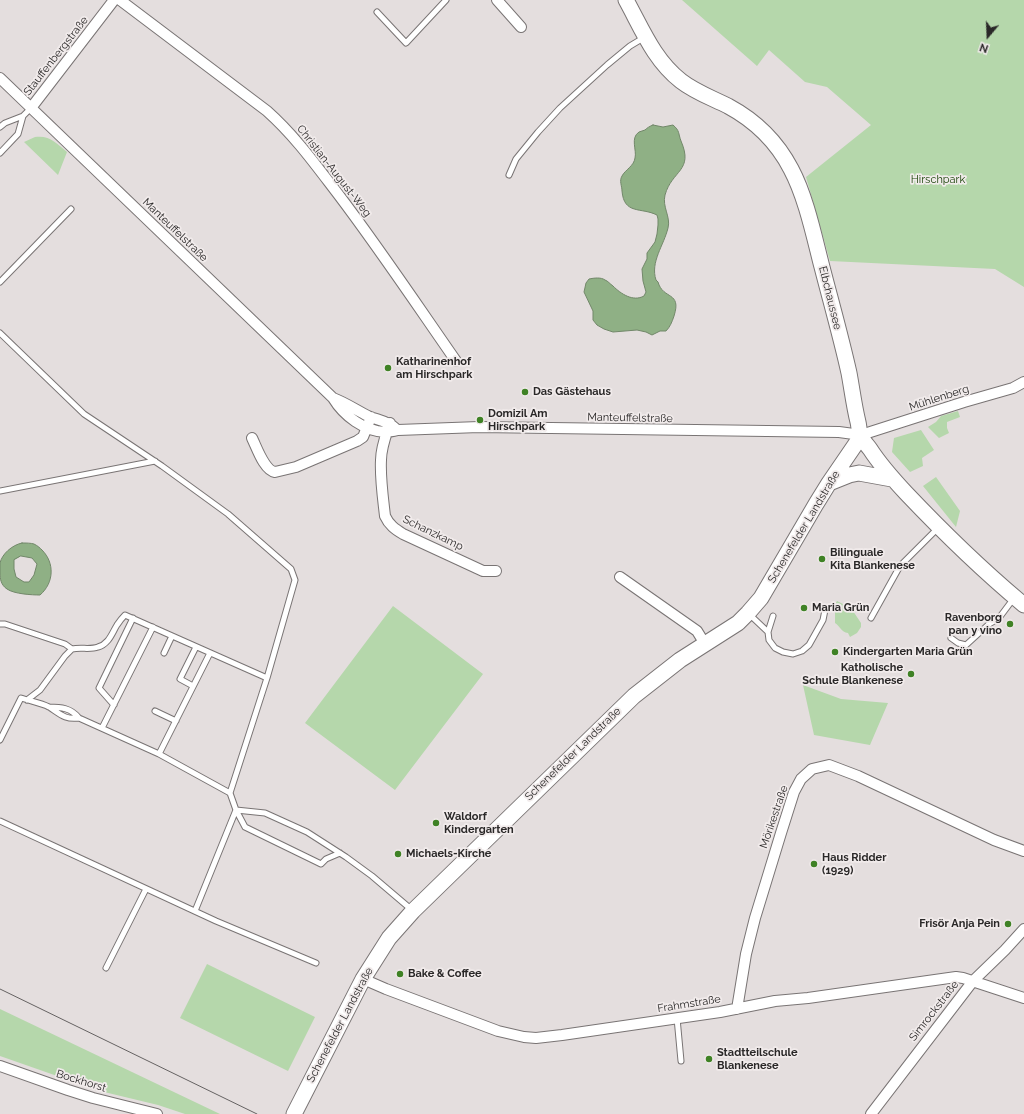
<!DOCTYPE html>
<html>
<head>
<meta charset="utf-8">
<style>
	body { margin:0 }
	#map { position:relative; width:1024px; height:1114px; overflow:hidden; background:#e4dede; font-family:Raleway,sans-serif }
	canvas { display:block }
	.north { position:absolute; left:968px; top:16px; width:40px; height:40px; -webkit-text-stroke:3px #f1ebeb; paint-order:stroke; rotate:199deg; font-size:11px; font-weight:700; line-height:16px; text-align:center; color:#2a2828 }
	.north::after { content:''; display:block; margin:auto; width:14px; height:18px; background:#2a2828; clip-path:polygon(50% 0,100% 100%,50% 72%,0 100%) }
</style>
</head>
<body>
<div id="map">
<canvas width="1024" height="1114"></canvas>
<div class="north">N</div>
</div>
<script>
const context = document.querySelector('canvas').getContext('2d');
context.lineJoin = 'round';
function paint(path, color) { context.fillStyle = color; context.fill(path, 'evenodd'); }
function strokePath(path, color, width, dash) { context.strokeStyle = color; context.lineWidth = width; context.lineCap = dash ? 'butt' : 'round'; context.setLineDash(dash || []); context.stroke(path); }
function label(font, color, halo, rows, align = 'center') {
  context.font = font + ' Raleway,sans-serif'; context.lineWidth = 3.5; context.setLineDash([]); context.textBaseline = 'middle'; context.strokeStyle = halo; context.fillStyle = color; for (const [text, x, y, turn = 0] of rows) {
    context.save(); context.translate(x, y); context.rotate((+turn || 0) * Math.PI / 180); context.textAlign = isNaN(turn) ? turn : align; if (halo) context.strokeText(text, 0, 0); context.fillText(text, 0, 0); context.restore();
  }
}
const green = new Path2D(`
	M682,0H1024V287L995,269L830,261L806,177L871,125L827,87L805,82L769,50L757,66Z
	M35,137C50,135 56,143 67,152L58,175L24,142Z
	M958,411L960,417L947,422V428L949,433L939,438L928,427L936,422L941,416Z
	M921,430L934,450L922,458L923,466L910,472L892,452L894,438Z
	M936,477L960,511L956,527L923,486Z
	M837,601L851,608L861,623V627L857,633L850,637L848,633C841,632 840,626 835,623V613L833,608Z
	M393,606L483,674L395,790L305,723Z
	M803,685L841,699L888,703L870,745L814,735Z
	M207,964L315,1017L288,1071L180,1018Z
	M0,1009L220,1114H185L158,1105L100,1091L0,1056Z`);
const water = new Path2D(`
	M653,125L663,127L673,125C680,131 678,133 681,141C694,171 672,170 665,195C662,207 671,217 668,228C664,245 650,262 656,280L658,282C663,300 682,291 674,316C672,322 670,327 666,331H660L652,335L646,332L637,330L613,332L604,329L597,325L593,320V311L584,292L586,283L589,279C594,278 601,277 605,280C608,281 610,284 613,286C621,294 633,302 644,296L646,292L643,281L642,269L647,259V253L655,242L657,234L658,225V219L657,215C641,207 624,215 622,191C622,186 619,181 622,176C625,170 634,166 635,158C637,150 630,138 639,132C641,131 643,131 645,130C647,128 650,126 653,125Z
	M22,543C26,543 31,543 34,544C38,546 40,548 42,550C55,563 54,583 40,595C32,595 14,594 7,589C1,585 0,579 0,573C0,570 0,566 0,563C2,554 12,545 22,543ZM21,556L32,558L37,564L34,575L29,582H24L16,577L14,569V560Z`);
const service = new Path2D(`
	M377,12L406,43L446,0
	M0,127L5,123L23,116L31,108
	M0,153L18,134L23,116
	M509,175L516,159L538,132L560,108L607,65L630,46L645,37
	M0,282L71,209
	M0,333L84,414L162,466L228,514L291,569L295,580L267,678L230,793L236,810L195,911
	M0,491L155,461
	M749,614L768,632L769,640L775,648L783,652L793,654L802,651L809,645L823,620L825,610
	M871,618L900,566L938,528
	M0,624H5L65,644L72,649C81,647 90,650 98,647C109,644 112,633 117,625C119,622 122,618 125,615L267,678
	M768,632L773,616
	M951,638L958,643L966,645L989,624L999,618L1014,598
	M164,653L172,636
	M193,686L180,679L196,647
	M27,700L40,690L65,656L72,649
	M114,705L99,688L133,618
	M49,707C61,707 71,708 79,718L159,754L230,793
	M155,711L176,721
	M102,728L153,627
	M0,740L21,698C30,701 41,703 49,707C60,714 65,720 79,718
	M159,754L210,653
	M0,821L216,921L316,963
	M340,853L326,859L321,864L245,827L236,810L265,813L307,832L346,857L372,876L412,910
	M106,968L146,889
	M677,1018L681,1061`);
const minor = new Path2D(`
	M120,0L267,111C295,136 315,164 338,194C379,248 417,305 456,361
	M497,0L521,27
	M0,78L333,398C344,416 364,431 385,432C390,432 394,431 398,430L479,427L839,432L861,435L964,402L1013,388L1024,382
	M31,108L114,0
	M333,398C346,403 356,410 368,416C377,420 387,421 395,428
	M390,423C386,435 381,447 381,460C380,478 383,498 385,516C389,525 395,529 403,534L483,571H496
	M252,438C257,448 264,470 275,472L296,467L357,441L363,437L371,417
	M620,577L697,631L705,644
	M363,979L386,989L498,1031L524,1037L536,1038L562,1035L720,1012L775,1001L808,998L956,977L963,978L1024,998
	M737,1009L746,954L755,918L781,833L794,792L801,779L812,769L829,765L858,776L994,840L1024,851
	M0,1066L68,1090L93,1098L157,1114
	M871,1114L973,981L1005,950L1024,929`);
const secondary = new Path2D(`
	M626,0C642,29 654,60 681,81C695,92 712,98 728,106C754,120 777,142 791,169C806,197 814,236 822,267C831,302 841,337 849,373C852,389 854,406 858,422C859,426 859,432 861,436C863,441 867,445 870,449C881,466 892,478 906,493C943,532 982,570 1024,605
	M829,483L849,475L859,473L892,479
	M294,1114L363,979L389,938L413,911L634,696L680,660L738,623L748,613L761,598L816,504L829,483L855,445L861,435`);
const tram = new Path2D(`
	M0,989L257,1114`);
const markers = [
	[388,368,4,"#3f8225"],
	[525,392,4,"#3f8225"],
	[480,420,4,"#3f8225"],
	[822,559,4,"#3f8225"],
	[804,608,4,"#3f8225"],
	[1010,624,4,"#3f8225"],
	[835,652,4,"#3f8225"],
	[911,674,4,"#3f8225"],
	[436,823,4,"#3f8225"],
	[398,854,4,"#3f8225"],
	[814,864,4,"#3f8225"],
	[1008,924,4,"#3f8225"],
	[400,974,4,"#3f8225"],
	[709,1059,4,"#3f8225"]
];
const streetNames = [
	["Stauffenbergstraße",56,56,-52],
	["Christian-August-Weg",334,171,52],
	["Manteuffelstraße",175,230,44],
	["Elbchaussee",830,298,76],
	["Mühlenberg",939,398,-18],
	["Manteuffelstraße",630,418,1],
	["Schenefelder Landstraße",804,527,-59],
	["Schanzkamp",433,533,26],
	["Schenefelder Landstraße",573,754,-44],
	["Mörikestraße",774,817,-71],
	["Frahmstraße",689,1004,-9],
	["Simrockstraße",934,1011,-52],
	["Schenefelder Landstraße",340,1025,-62],
	["Bockhorst",81,1081,17]
];
const parkNames = [
	["Hirschpark",938,180]
];
const poiNames = [
	["Katharinenhof",396,362],
	["am Hirschpark",396,375],
	["Das Gästehaus",533,392],
	["Domizil Am",488,414],
	["Hirschpark",488,427],
	["Bilinguale",830,553],
	["Kita Blankenese",830,566],
	["Maria Grün",812,608],
	["Ravenborg",1002,618,"right"],
	["pan y vino",1002,631,"right"],
	["Kindergarten Maria Grün",843,652],
	["Katholische",903,668,"right"],
	["Schule Blankenese",903,681,"right"],
	["Waldorf",444,817],
	["Kindergarten",444,830],
	["Michaels-Kirche",406,854],
	["Haus Ridder",822,858],
	["(1929)",822,871],
	["Frisör Anja Pein",1000,924,"right"],
	["Bake & Coffee",408,974],
	["Stadtteilschule",717,1053],
	["Blankenese",717,1066]
];
paint(green, '#b5d7ab');
paint(water, '#8fb085');
strokePath(water, '#718769', 1);
strokePath(service, '#797474', 7);
strokePath(minor, '#797474', 12);
strokePath(secondary, '#797474', 17);
strokePath(service, '#fff', 5);
strokePath(minor, '#fff', 10);
strokePath(secondary, '#fff', 15);
strokePath(tram, '#656262', 1);
for (const [x, y, r, color] of markers) { const dot = new Path2D(); dot.arc(x, y, r, 0, 2 * Math.PI); context.fillStyle = color; context.fill(dot); strokePath(dot, '#f1ebeb', 1.5); }
label('11px', '#2a2828', '#f1ebeb', streetNames);
label('11px', '#133e00', '#f1ebeb', parkNames);
label('bold 11px', '#2a2828', '#f1ebeb', poiNames, 'left');
</script>
</body>
</html>
